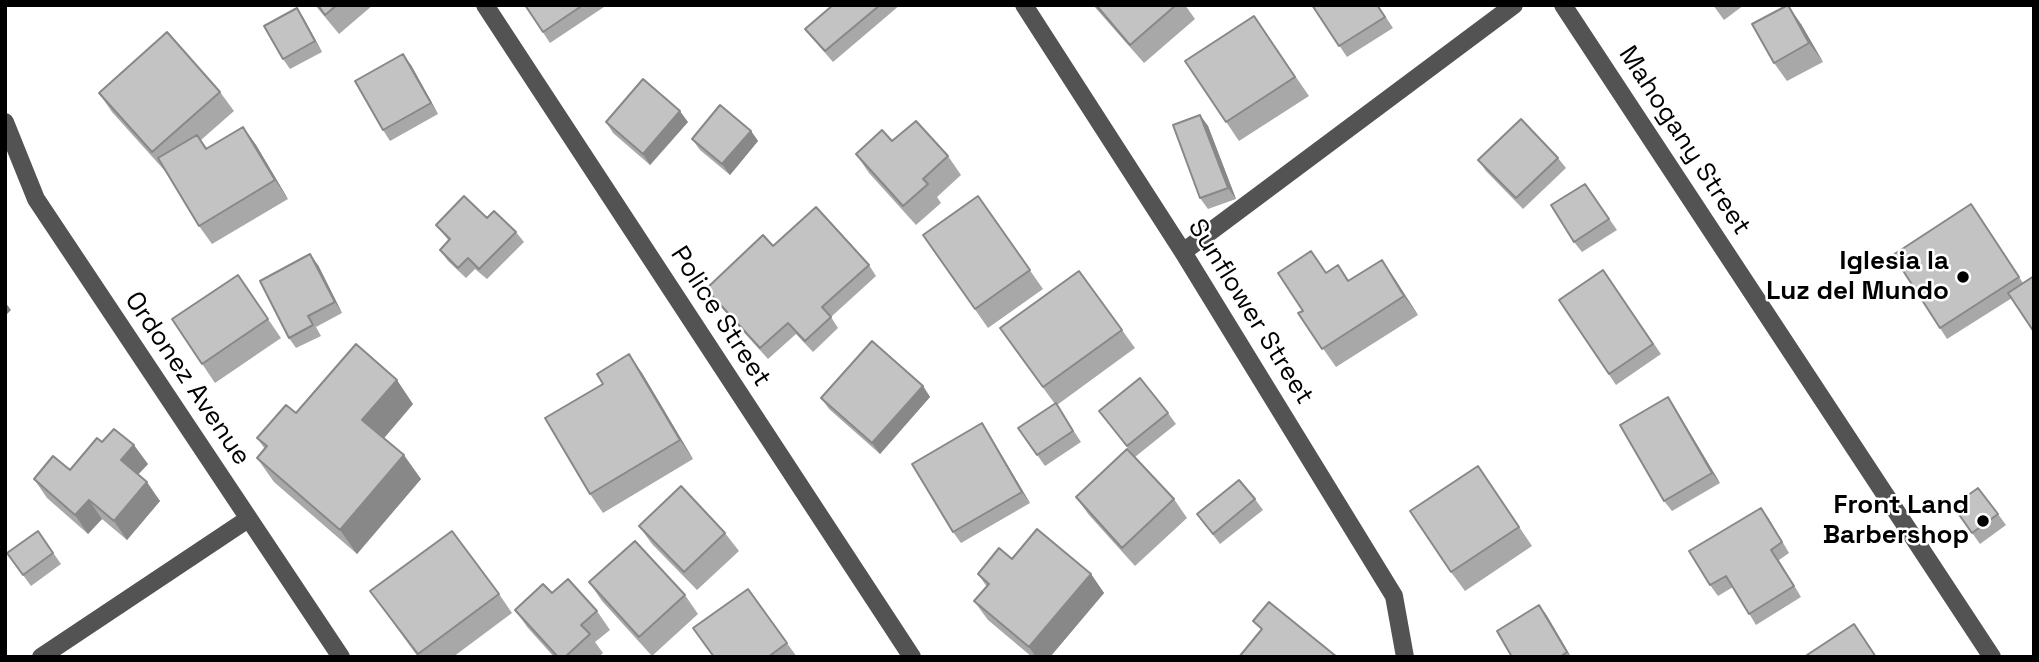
<!DOCTYPE html>
<html>
<head>
<meta charset="utf-8">
<style>
	body { margin:0 }
	#map { position:relative; width:2039px; height:662px; overflow:hidden; background:#fff; font-family:"Space Grotesk",sans-serif }
	canvas { display:block }
	.frame { position:absolute; inset:0; border:7px solid #000; pointer-events:none }
</style>
</head>
<body>
<div id="map">
<canvas width="2039" height="662"></canvas>
<div class="frame"></div>
</div>
<script>
const context = document.querySelector('canvas').getContext('2d');
context.lineJoin = 'round';
function strokePath(path, color, width, dash) { context.strokeStyle = color; context.lineWidth = width; context.lineCap = dash ? 'butt' : 'round'; context.setLineDash(dash || []); context.stroke(path); }
function paint(path, color) { context.fillStyle = color; context.fill(path, 'evenodd'); }
function label(font, color, halo, rows, align = 'center') {
  context.font = font + ' "Space Grotesk",sans-serif'; context.lineWidth = 5; context.setLineDash([]); context.textBaseline = 'middle'; context.strokeStyle = halo; context.fillStyle = color; for (const [text, x, y, turn = 0] of rows) {
    context.save(); context.translate(x, y); context.rotate((+turn || 0) * Math.PI / 180); context.textAlign = isNaN(turn) ? turn : align; if (halo) context.strokeText(text, 0, 0); context.fillText(text, 0, 0); context.restore();
  }
}
const minor = new Path2D(`
	M485,5L912,657
	M1024,5L1183,252L1394,596L1405,657
	M1563,5L1992,657
	M5,122L36,199L341,657
	M1183,252L1514,5
	M41,657L248,519`);
const wall = new Path2D(`
	M315,5H373L339,34Z
	M525,5H607L550,43Z
	M833,5H900L833,62L813,39L805,29Z
	M1093,5H1185L1195,19L1144,63Z
	M1312,5H1378L1393,28L1347,57Z
	M1713,5H1744L1724,20Z
	M297,8L304,19L322,52L290,69L283,59Z
	M1254,16L1309,96L1239,141L1185,61Z
	M1801,24L1823,62L1787,81L1774,63Z
	M411,65L438,114L390,141L383,130Z
	M220,92L234,111L201,140L207,148L243,127L256,145L288,199L212,244L199,226L166,170L165,171L112,112L99,93Z
	M1200,115L1208,126L1236,199L1208,209L1200,198Z
	M606,122H688L650,165L613,133Z
	M751,131L758,141L730,175L700,150L692,139Z
	M892,141L948,156L961,175L937,197L941,203L916,225L869,173L856,154Z
	M1558,158L1566,168L1523,209L1486,171L1478,160Z
	M1585,184L1617,230L1582,252L1574,242Z
	M978,196L1043,289L988,328L923,235Z
	M1979,215L2023,283L2012,298L1947,339L1940,328Z
	M487,218L516,232L524,242L487,279L475,269L466,278L448,261L440,250L449,241L436,225Z
	M773,246L869,265L876,276L831,317L838,328L813,352L796,334L768,359L714,299L706,289Z
	M1382,260L1418,315L1336,367L1298,313L1303,311L1326,272L1338,265L1349,281Z
	M318,265L342,313L316,327L321,336L296,348L289,338Z
	M1603,270L1661,354L1616,385L1559,300Z
	M238,275L281,338L215,383L172,319Z
	M1122,330L1135,348L1057,405L1081,442L1045,466L1018,428L1055,404L1013,347Z
	M642,373L693,459L603,513L590,494Z
	M923,386L930,397L880,454L829,409L821,398Z
	M413,404L384,438L421,479L357,554L274,482L257,458L265,449L257,438L296,413Z
	M1675,408L1720,483L1672,511L1664,501Z
	M1099,411L1168,413L1176,424L1135,457L1174,499L1187,518L1135,566L1089,515L1076,497L1134,456Z
	M982,423L1030,503L961,543L953,532Z
	M102,442L148,464L138,474L160,501L127,540L102,519L88,534L47,498L34,479L70,470Z
	M1491,485L1532,546L1465,591L1451,572Z
	M1255,499L1263,510L1220,544L1197,514Z
	M1953,506L1998,514L2006,525L1980,544Z
	M1761,508L1789,553L1779,560L1801,597L1756,625L1733,587L1718,596L1710,585Z
	M639,526L725,533L739,551L697,590L652,544Z
	M38,531L61,564L31,586L7,553Z
	M1012,559L1091,574L1104,593L1050,657H1032L988,620L974,601L987,587L978,574Z
	M589,582L685,595L698,614L652,656L602,601Z
	M748,589L797,657H713Z
	M370,591L499,594L512,613L453,657H418Z
	M1539,605L1547,616L1571,657H1512Z
	M515,610L597,611L610,630L595,642L603,653L599,657H554L528,628Z`);
const shadedWall = new Path2D(`
	M1788,5L1801,24L1823,62L1809,43Z
	M297,8L304,19L322,52L315,41Z
	M403,54L411,65L438,114L431,103Z
	M680,111L688,122L650,165L643,154Z
	M1200,115L1208,126L1236,199L1228,188Z
	M243,127L256,145L288,199L275,180Z
	M751,131L758,141L730,175L722,164Z
	M310,254L318,265L342,313L335,302Z
	M1382,260L1395,279L1418,315L1404,296Z
	M5,302L11,310L5,316Z
	M629,354L642,373L693,459L680,440Z
	M397,380L413,404L379,444L362,420Z
	M923,386L930,397L880,454L872,443Z
	M1668,397L1675,408L1720,483L1712,473Z
	M982,423L989,434L1030,503L1022,492Z
	M134,445L148,464L135,478L121,460Z
	M404,455L421,479L357,554L340,530Z
	M147,482L160,501L127,540L114,521Z
	M89,500L102,519L88,534L75,515Z
	M1761,508L1769,519L1789,553L1782,542Z
	M1091,574L1104,593L1050,657H1036L1029,647Z
	M1539,605L1547,616L1571,657L1567,652Z`);
const building = new Path2D(`
	M318,5H337L325,15Z
	M525,5H583L543,32Z
	M833,5H880L825,51L805,29Z
	M1096,5H1176L1130,45Z
	M1312,5H1377L1385,17L1339,46Z
	M1788,5L1809,43L1774,63L1752,24Z
	M297,8L315,41L283,59L264,26Z
	M1254,16L1295,77L1226,122L1185,61Z
	M167,32L220,92L152,152L99,93Z
	M403,54L431,103L383,130L355,81Z
	M643,79L680,111L643,154L606,122Z
	M720,105L751,131L722,164L692,139Z
	M1200,115L1228,188L1200,198L1173,125Z
	M1521,119L1558,158L1516,198L1478,160Z
	M916,121L948,156L923,179L928,184L903,206L856,154L882,130L892,141Z
	M243,127L275,180L199,226L158,158L197,135L206,149Z
	M1585,184L1609,219L1574,242L1551,205Z
	M464,196L487,218L494,211L516,232L479,269L468,258L458,268L440,250L450,239L436,225Z
	M978,196L1030,270L975,309L923,235Z
	M1971,204L2019,277L1940,328L1893,255Z
	M816,207L869,265L822,307L831,317L805,341L788,323L760,348L706,289L763,235L773,246Z
	M1311,251L1326,273L1338,265L1348,281L1382,260L1404,296L1322,349L1298,313L1303,311L1278,273Z
	M310,254L335,302L308,316L313,325L289,338L260,281Z
	M1603,270L1653,344L1609,374L1559,300Z
	M1079,271L1122,330L1043,387L1000,328Z
	M238,275L268,319L202,364L172,319Z
	M2034,276V332L2008,293Z
	M872,341L923,386L872,443L821,398Z
	M356,344L397,380L362,420L404,455L340,530L257,458L267,446L257,438L286,405L296,413Z
	M629,354L680,440L590,494L545,418L603,384L597,374Z
	M1140,378L1168,413L1127,446L1099,411Z
	M1668,397L1712,473L1664,501L1620,425Z
	M1056,403L1073,431L1037,455L1018,428Z
	M982,423L1022,492L953,532L912,464Z
	M114,429L134,445L121,460L147,482L114,521L89,500L75,515L34,479L53,456L70,470L97,438L102,442Z
	M1127,449L1174,499L1122,548L1076,497Z
	M1478,466L1519,527L1451,572L1410,511Z
	M1239,480L1255,499L1213,534L1197,514Z
	M681,486L725,533L684,572L639,526Z
	M1978,488L1998,514L1972,533L1953,506Z
	M1761,508L1782,542L1771,550L1794,586L1749,614L1726,576L1710,585L1689,551Z
	M1037,529L1091,574L1029,647L974,601L989,584L978,574L999,548L1012,559Z
	M38,531L53,553L23,575L7,553Z
	M452,531L499,594L418,654L370,591Z
	M635,541L685,595L639,637L589,582Z
	M568,579L597,611L581,625L590,634L565,657H558L515,610L543,584L552,593Z
	M748,589L787,643L768,657H714L693,628Z
	M1269,602L1337,657H1239L1262,629L1253,621Z
	M1539,605L1567,652L1560,657H1512L1497,631Z
	M1854,624L1876,657H1804Z`);
const markers = [
	[1963,277,7,"#000"],
	[1983,521,7,"#000"]
];
const streetNames = [
	["Mahogany Street",1684,141,57],
	["Sunflower Street",1250,312,58],
	["Police Street",720,317,57],
	["Ordonez Avenue",187,379,56]
];
const poiNames = [
	["Iglesia la",1949,262],
	["Luz del Mundo",1949,292],
	["Front Land",1969,506],
	["Barbershop",1969,536]
];
strokePath(minor, '#535353', 18);
paint(wall, '#a8a8a8');
paint(shadedWall, '#888');
paint(building, '#c3c3c3');
strokePath(building, '#888', 2);
for (const [x, y, r, color] of markers) { const dot = new Path2D(); dot.arc(x, y, r, 0, 2 * Math.PI); context.fillStyle = color; context.fill(dot); strokePath(dot, '#fff', 2.5); }
label('26px', '#000', '#fff', streetNames);
label('bold 26px', '#000', '#fff', poiNames, 'right');
</script>
</body>
</html>
